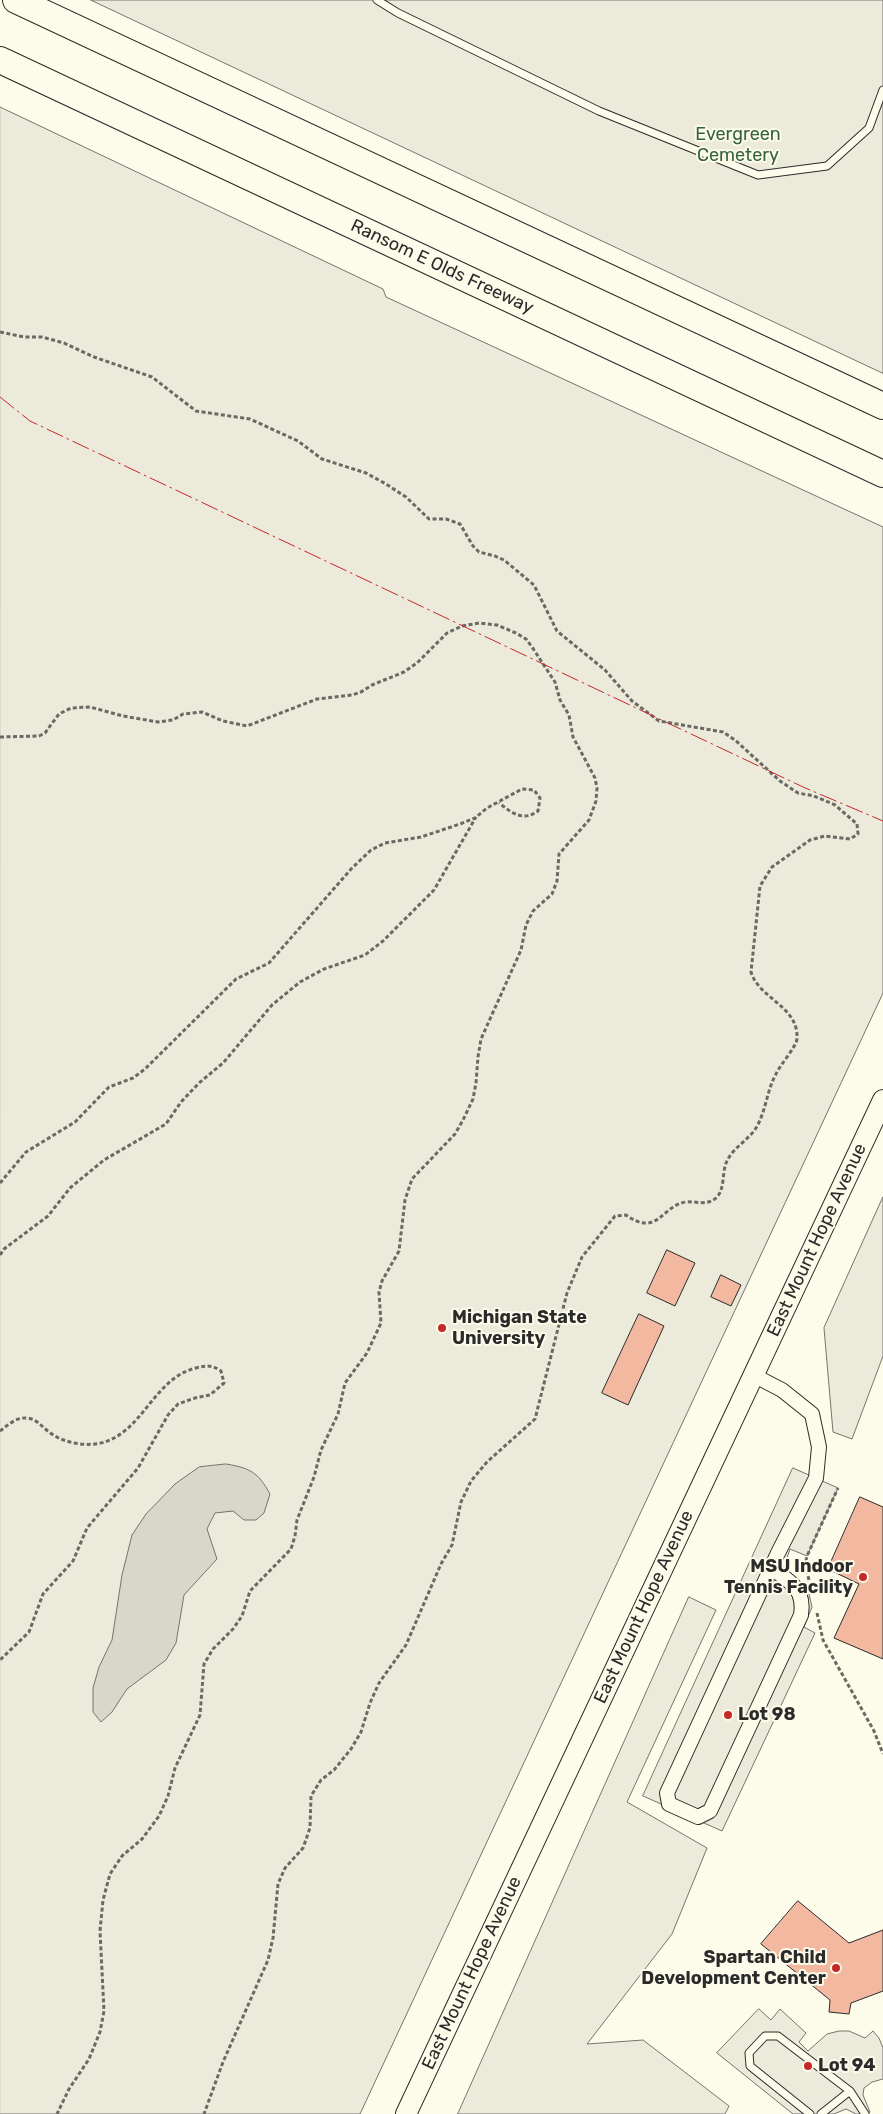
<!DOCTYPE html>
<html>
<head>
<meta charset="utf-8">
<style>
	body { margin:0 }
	canvas { display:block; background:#fdfbea }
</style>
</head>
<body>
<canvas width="883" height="2114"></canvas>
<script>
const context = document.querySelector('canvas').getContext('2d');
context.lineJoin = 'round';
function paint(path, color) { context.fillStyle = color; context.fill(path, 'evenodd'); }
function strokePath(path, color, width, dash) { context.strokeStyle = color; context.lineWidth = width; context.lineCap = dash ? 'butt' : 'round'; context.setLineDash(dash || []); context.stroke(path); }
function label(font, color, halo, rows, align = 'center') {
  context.font = font + ' Rubik,sans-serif'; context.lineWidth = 4; context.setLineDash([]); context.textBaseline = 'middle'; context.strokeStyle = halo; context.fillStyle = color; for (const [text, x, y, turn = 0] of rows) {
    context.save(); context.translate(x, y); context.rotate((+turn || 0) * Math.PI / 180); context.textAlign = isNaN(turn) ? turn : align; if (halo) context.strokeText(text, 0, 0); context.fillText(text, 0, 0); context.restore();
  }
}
const green = new Path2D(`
	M91,0H883V373Z
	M0,107L383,289L386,297L883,527V993L360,2114H0Z
	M883,1197V1356L852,1439L833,1432L824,1328Z
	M689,1597L716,1610L627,1802L707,1848L672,1934L587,2044L643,2040L729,2106L725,2114H458Z`);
const parking = new Path2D(`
	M793,1468L838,1488L807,1556L790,1549L786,1561L790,1574L802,1583L807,1585L812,1607L804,1627L815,1633L722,1831L643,1796Z
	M759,2009L771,2020L780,2009L806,2033L799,2042L808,2051L827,2034L839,2031H849L865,2038L873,2031L879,2038L883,2048V2079L872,2082L864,2088L863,2095L870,2112L867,2114H856L846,2109L834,2114H793L717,2053Z`);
const water = new Path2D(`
	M226,1464C250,1468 258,1472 270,1494L264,1513L256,1520H244L233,1511L215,1513L207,1529L217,1559L184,1595L176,1643L166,1660L127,1689L112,1712L101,1722L93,1712V1688L99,1667L112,1640L122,1575L132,1535L146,1514L175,1484L199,1467Z`);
const building = new Path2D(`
	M667,1250L695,1263L675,1306L647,1293Z
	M721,1275L741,1285L731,1306L711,1297Z
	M639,1314L664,1326L628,1405L602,1393Z
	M860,1497L883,1507V1659L834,1638L859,1584L828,1569Z
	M798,1901L849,1943L883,1930V1991L851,2003L849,2014L829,2012L830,2000L761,1944Z`);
const path = new Path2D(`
	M0,332L24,337H42L64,343L94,357L152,377L196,411L250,419L298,441L322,459L366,473L386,484L406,497L429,519H446L460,524L473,546L479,552L495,556L504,560L534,585L557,631L605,670L632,701L659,721L723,732L735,740L780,781L798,793L814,796L835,805L857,824L858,834L850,839L825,836L810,840L772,867L760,886L751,972C759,999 799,1006 797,1039C796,1047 780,1065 776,1074C766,1092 766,1114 754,1131C746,1141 734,1148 728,1159C721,1170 726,1189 716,1198C707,1206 697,1201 686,1202C662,1205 658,1238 626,1215L615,1216L582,1257L567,1293L535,1419L487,1462L471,1481L461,1502L452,1545L441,1564L406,1645L379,1683L370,1703L361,1732L351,1749L334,1770L321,1780L311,1796L310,1828L303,1848L285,1868L278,1884L273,1938L268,1960L223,2062L204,2114
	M0,737L39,736L45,733L59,714L71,708L90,707L123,716L158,722L173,720L183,714L202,712L223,721L247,726L317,699L352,695L361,692L372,685L404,672L417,663L447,633L462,626L479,623L497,625L516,633L526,639L532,647L555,682L560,700L569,715L573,737L595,778L597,788L596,801L589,820L559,854L557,881L552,894L533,911L526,925L521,950L481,1039L478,1057L476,1083L473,1099L463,1120L455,1134L412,1179L405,1200L399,1251L382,1281L379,1292L381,1323L367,1353L345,1383L338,1414L321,1450L314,1477L297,1520L295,1536L291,1549L250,1591L242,1616L233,1629L213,1649L204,1664L200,1715L175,1768L168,1796L159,1816L142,1839L122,1856L110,1874L103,1900L100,1931L104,2011L100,2032L89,2059L69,2089L57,2114
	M0,1183L26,1152L75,1122L109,1087L133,1078L145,1069L236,979L269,963L352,868L371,850L385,843L421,837L460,824L475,818L487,808L522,789L534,790L540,798L538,811C523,822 512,813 499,803
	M0,1255L4,1249L48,1216L70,1188L104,1160L166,1124L181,1102L199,1083L223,1063L272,1005L300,982L324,969L365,955L383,941L434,890L476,817
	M0,1431C8,1425 16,1417 27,1418C37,1419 42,1427 49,1432C66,1445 95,1449 114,1438C146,1421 158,1377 196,1368C207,1365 212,1365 221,1371L224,1383L210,1395L195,1398L178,1404L168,1415L138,1468L87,1528L73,1561L43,1594L29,1632L0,1660
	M794,1568L805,1565
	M809,1580L805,1565L807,1556L838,1488
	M817,1613L823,1640L874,1731L883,1754`);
const lane = new Path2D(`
	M377,0L398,13L599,111L758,175L827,166L869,128L883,90
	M810,2114L750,2066L749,2053L765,2036H778L850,2091
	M821,2114L850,2091L865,2114`);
const street = new Path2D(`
	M753,1375L782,1390L812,1414L819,1447L816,1478L778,1553L667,1793L669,1804L698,1817L710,1811L801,1615C805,1589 791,1582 771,1568`);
const secondary = new Path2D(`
	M406,2114L883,1100`);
const highway = new Path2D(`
	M16,0L883,406
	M0,60L883,474`);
const power = new Path2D(`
	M0,397L30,421L803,787L883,821`);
const markers = [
	[442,1328,5,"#c62828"],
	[863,1577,5,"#c62828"],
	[728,1715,5,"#c62828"],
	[836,1968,5,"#c62828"],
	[808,2066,5,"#c62828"]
];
const parkNames = [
	["Evergreen",738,135],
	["Cemetery",738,156]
];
const streetNames = [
	["Ransom E Olds Freeway",442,267,25],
	["East Mount Hope Avenue",817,1240,-65],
	["East Mount Hope Avenue",644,1607,-65],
	["East Mount Hope Avenue",472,1973,-65]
];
const poiNames = [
	["Michigan State",452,1318],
	["University",452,1339],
	["MSU Indoor",853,1567,"right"],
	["Tennis Facility",853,1588,"right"],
	["Lot 98",738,1715],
	["Spartan Child",826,1958,"right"],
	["Development Center",826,1979,"right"],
	["Lot 94",818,2066]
];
paint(green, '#ecebdb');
strokePath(green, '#74746e', 1);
paint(parking, '#eceadb');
strokePath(parking, '#74746e', 1);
paint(water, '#d8d7c9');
strokePath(water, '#74746e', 1);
paint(building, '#f2b8a0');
strokePath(building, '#2b2b2b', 1);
strokePath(lane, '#2b2b2b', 9);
strokePath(street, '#2b2b2b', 16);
strokePath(secondary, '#2b2b2b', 22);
strokePath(highway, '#2b2b2b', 28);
strokePath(path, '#6a6964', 3, [4, 2.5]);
strokePath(lane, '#fdfbea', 7);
strokePath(street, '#fdfbea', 14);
strokePath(secondary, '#fdfbea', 20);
strokePath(highway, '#fdfbea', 26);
strokePath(power, '#c62828', 1, [18, 4, 2.5, 4]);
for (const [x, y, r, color] of markers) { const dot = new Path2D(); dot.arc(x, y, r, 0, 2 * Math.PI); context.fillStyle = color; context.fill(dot); strokePath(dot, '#fdfbea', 2); }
label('18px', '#34623c', '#fdfbea', parkNames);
label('18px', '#2b2b2b', '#fdfbea', streetNames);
label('bold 18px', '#2b2b2b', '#fdfbea', poiNames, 'left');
</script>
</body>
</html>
